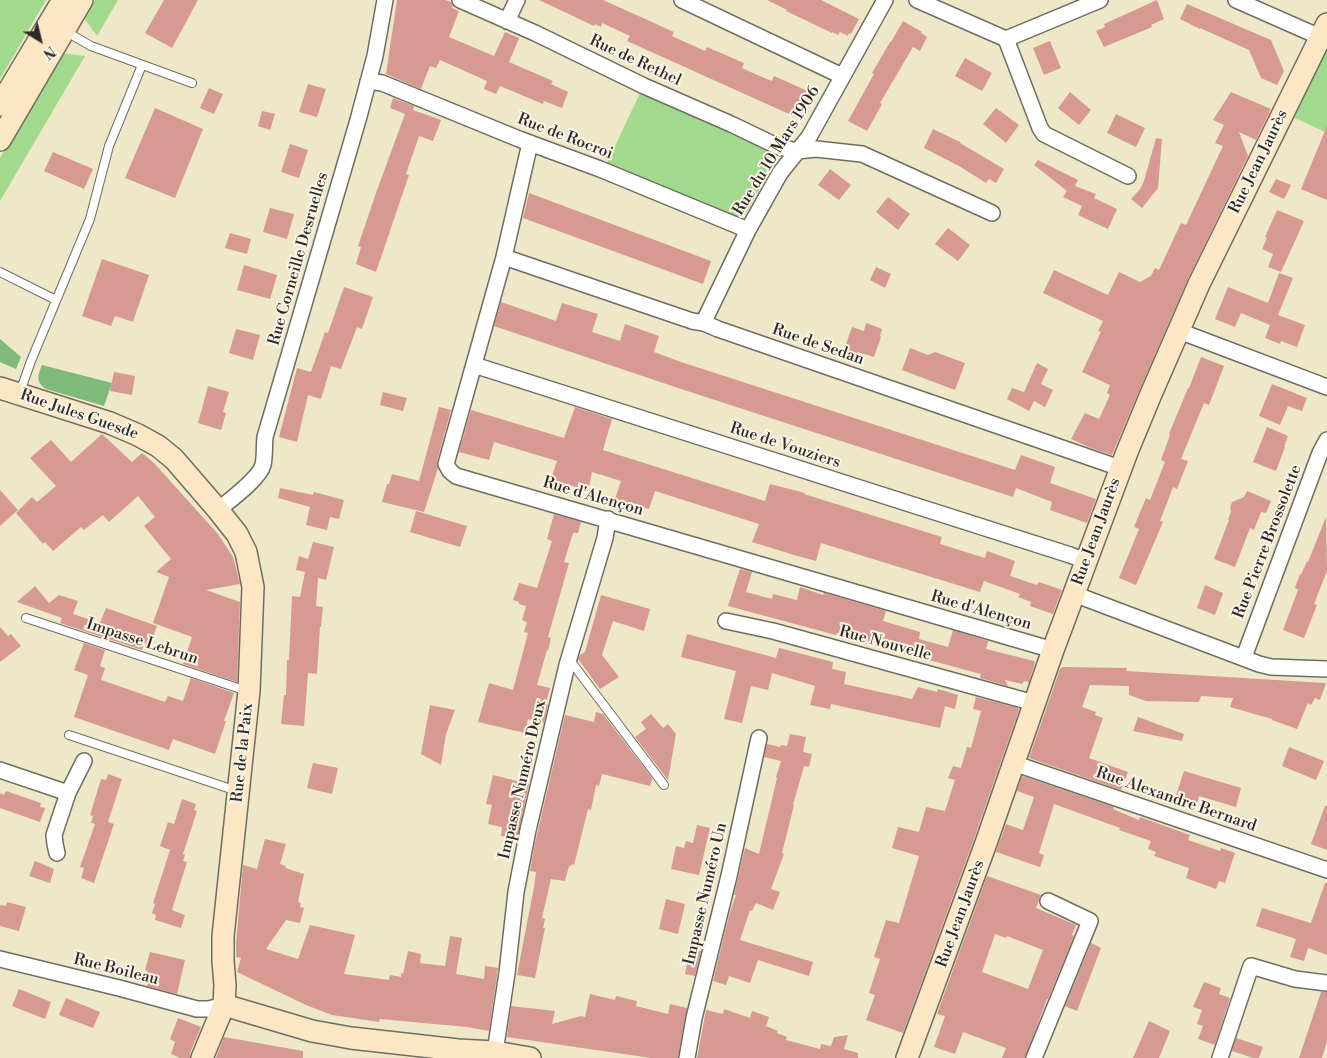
<!DOCTYPE html>
<html>
<head>
<meta charset="utf-8">
<style>
	body { margin:0 }
	#map { position:relative; width:1327px; height:1058px; overflow:hidden; background:#eee7c8; font-family:"Libre Bodoni",serif }
	canvas { display:block }
	.north { position:absolute; left:15px; top:15px; width:50px; height:50px; -webkit-text-stroke:4px #fcf5e5; paint-order:stroke; rotate:144deg; font-size:14px; font-weight:700; line-height:20px; text-align:center; color:#2b2b2b }
	.north::after { content:''; display:block; margin:auto; width:18px; height:22px; background:#2b2b2b; clip-path:polygon(50% 0,100% 100%,50% 72%,0 100%) }
</style>
</head>
<body>
<div id="map">
<canvas width="1327" height="1058"></canvas>
<div class="north">N</div>
</div>
<script>
const context = document.querySelector('canvas').getContext('2d');
context.lineJoin = 'round';
function paint(path, color) { context.fillStyle = color; context.fill(path, 'evenodd'); }
function strokePath(path, color, width, dash) { context.strokeStyle = color; context.lineWidth = width; context.lineCap = dash ? 'butt' : 'round'; context.setLineDash(dash || []); context.stroke(path); }
function label(font, color, halo, rows, align = 'center') {
  context.font = font + ' "Libre Bodoni",serif'; context.lineWidth = 4; context.setLineDash([]); context.textBaseline = 'middle'; context.strokeStyle = halo; context.fillStyle = color; for (const [text, x, y, turn = 0] of rows) {
    context.save(); context.translate(x, y); context.rotate((+turn || 0) * Math.PI / 180); context.textAlign = isNaN(turn) ? turn : align; if (halo) context.strokeText(text, 0, 0); context.fillText(text, 0, 0); context.restore();
  }
}
const green = new Path2D(`
	M0,0H46L0,79Z
	M95,0H118L97,36L84,18Z
	M1327,51V133L1293,117Z
	M62,53L85,56L0,201V158Z
	M641,91L771,148L776,154L775,162L746,213L734,217L607,163Z`);
const forest = new Path2D(`
	M0,339L21,357L16,369L0,362Z
	M42,365L112,383L104,406L46,389C35,382 38,375 42,365Z`);
const building = new Path2D(`
	M164,0H198L172,48L145,33Z
	M397,0H445L451,2L453,6L452,8L459,11L449,37L494,56L505,32L519,38L509,62L553,81L551,84L568,92L562,108L544,101L543,104L500,86L496,94L484,89L487,81L440,60L436,68L430,66L421,89L386,74Z
	M539,0H603L674,32L672,36L705,51L707,47L744,63L742,68L755,74L772,81L774,76L812,93L800,119L627,41L630,36L602,23L601,27L595,24L594,26Z
	M767,0H821L859,19L851,34L849,33L848,36L840,32L838,35L832,32V33L786,11L787,10Z
	M1157,0L1164,19L1151,25L1152,27L1104,47L1096,31L1105,27L1104,24Z
	M1187,4L1271,40L1284,71L1277,85L1261,78L1249,50L1200,28V29L1180,19Z
	M903,21L922,32L921,33L927,37L920,51L913,47L880,103L882,104L867,131L848,121L874,74L872,73L890,42H891Z
	M1050,41L1061,68L1044,75L1033,48Z
	M965,58L992,73L982,91L955,76Z
	M308,84L326,89L317,117L299,112Z
	M209,88L223,94L214,114L200,108Z
	M1070,92L1091,110L1079,125L1058,108Z
	M1231,92L1271,109L1256,140L1239,132L1248,156L1188,279L1140,389L1112,455L1091,448L1071,439L1085,413L1099,419L1110,395L1107,393L1110,385L1082,372L1101,332L1098,331L1103,321L1043,293L1054,270L1108,295L1119,272L1140,282L1151,276L1155,268L1159,270L1181,223L1186,225L1223,146L1215,143L1224,125L1213,120Z
	M393,98L414,106L413,110L441,120L433,141L419,136L406,174L409,175L376,272L356,264L361,247L358,246L376,193L405,114L390,108Z
	M155,108L203,129L175,198L125,178Z
	M996,108L1019,125L1006,143L983,124Z
	M262,111L275,114L270,130L258,126Z
	M1116,114L1145,128L1136,147L1107,133Z
	M1327,126V200L1301,189Z
	M933,129L960,142V143L1004,169L996,183L989,179L986,183L959,166L924,148Z
	M1156,138L1162,139L1158,188L1142,208L1131,199L1140,189L1144,181Z
	M290,144L308,150L299,178L281,172Z
	M53,152L93,169L84,189L44,171Z
	M1038,160L1078,180L1075,186L1096,194L1094,198L1117,209L1108,229L1078,215L1082,206L1063,197L1067,191L1034,165Z
	M830,169L851,185L839,200L818,185Z
	M1276,179L1291,185L1284,199L1269,192Z
	M529,193L711,261L703,284L523,218Z
	M888,197L910,214L898,230L876,212Z
	M270,208L294,214L287,239L263,232Z
	M1277,210L1304,221L1281,272L1268,267L1273,254L1262,249L1267,238L1265,237Z
	M948,228L970,245L958,261L935,244Z
	M230,233L251,239L247,254L225,248Z
	M102,259L149,275L133,322L115,316L111,326L82,316Z
	M244,265L277,275L270,299L237,290Z
	M876,267L891,274L885,288L870,280Z
	M1279,273L1293,278L1278,315L1305,325L1297,347L1281,341L1280,344L1265,338L1270,325L1241,313L1235,327L1215,319L1228,287L1268,303Z
	M344,287L373,297L362,329L357,327L341,369L331,366L321,399L308,395L297,442L279,437L297,368L311,372L325,332L328,333Z
	M501,302L556,321L562,303L598,314L592,332L620,341L625,324L659,336L654,352L681,362L1015,470L1021,455L1055,467L1050,483L1096,499L1087,523L1050,510L1052,502L1016,488L1013,497L672,386L494,326Z
	M866,323L882,329L880,336L881,337L874,357L858,352V354L844,350L852,327L864,331Z
	M236,329L260,335L253,360L229,353Z
	M910,348L928,355L935,352L965,363L955,390L902,370Z
	M1201,357L1224,366L1209,405L1204,403L1181,459L1188,461L1177,489L1173,487L1160,521L1163,522L1136,585L1119,578L1139,529L1134,527L1146,498L1150,500L1165,462L1161,460L1170,435L1169,434L1188,388H1189Z
	M1037,363L1048,369L1041,384L1053,390L1045,407L1034,401L1029,411L1007,399L1012,388L1024,392Z
	M114,372L135,376L132,395L110,391Z
	M1272,384L1307,398L1302,411L1288,406L1280,425L1259,416Z
	M208,386L229,392L223,412L226,413L221,430L198,423Z
	M383,392L407,398L403,411L380,405Z
	M439,407L451,410L437,461L438,468L424,512L382,502L387,484H389L392,474L419,481Z
	M575,407L612,419L603,450L765,501L770,484L805,493L804,494L942,537L940,544L985,558L987,551L1015,561L1010,576L1037,585L1039,582L1062,590L1053,614L1030,606L1031,602L1018,597L1020,594L984,581L980,592L821,543L816,561L794,555L752,542L759,524L655,491L649,509L615,499L621,481L592,472L588,491L551,479L557,461L494,442L489,460L459,452L471,410L564,438Z
	M1267,427L1288,436L1284,447H1285L1276,471L1253,462Z
	M102,434L132,462L142,453L154,463L218,534L233,557L240,584L206,590L240,602L237,682L183,664L192,637L153,623L169,577L156,572L171,559L144,526L155,517L138,496L109,522L103,515L84,530L81,527L53,551L45,542L43,544L16,513L32,497L37,502L56,486L30,458L51,440L71,462Z
	M280,488L313,495L314,492L344,500L339,519L330,517L327,530L306,525L310,507L278,498Z
	M0,490L18,510L0,526Z
	M1247,491L1271,501L1266,513L1261,512L1254,530L1250,528L1235,567L1214,559L1229,520H1228L1231,511L1230,508L1232,502L1244,497Z
	M416,511L467,526L460,547L410,532Z
	M554,514L581,522L578,533H573L564,562L569,563L548,637L551,638L548,651L547,650L537,685L550,688L546,703L548,705L544,723L528,719L525,733L478,722L489,683L513,690L528,633L524,632L527,622L522,620L526,606L519,604V602L513,600L519,583L537,588L552,541L547,539Z
	M1326,517L1327,571L1314,604L1317,605L1304,638L1283,630L1298,590L1295,588L1300,574L1301,575L1307,561L1308,562Z
	M313,542L334,547L326,580L318,578L316,606L323,607L321,627H320L317,674L308,673L304,726L281,724L284,695H286L287,660H289L292,596L300,597L305,572L296,570L299,556L308,559Z
	M740,569L752,572L746,592L772,599L773,594L797,600L800,587L823,595L824,593L886,611L883,621L920,632L919,639L948,647L953,630L988,641L986,649L1034,661L1035,663L1029,682L1024,681L1022,684L1005,680L1008,686L980,678L981,674L728,606Z
	M1205,585L1223,593L1215,615L1197,608Z
	M35,586L49,603L59,595L78,601L73,614L100,623L106,608L157,626L150,644L144,643L142,650L60,623L62,618L17,602Z
	M601,595L650,609L644,631L613,621L602,655L619,677L600,689L578,659L580,655L585,652Z
	M0,627L8,636L11,634L21,646L0,662Z
	M687,634L776,658L779,648L833,662L832,669L846,672L844,684L912,699L918,687L937,692L938,689L958,695L955,709L945,706L940,728L831,704L830,709L810,705L815,686L772,673L768,690L751,686L742,723L724,719L736,671L681,657Z
	M84,643L105,650L100,666L105,668L101,680L165,702L168,696L183,701L191,678L234,693L224,721H226L215,754L173,739L169,750L74,717L88,675L74,670Z
	M1063,667L1127,668L1126,671L1326,683L1320,700L1315,698L1311,705L1308,703L1297,729L1272,720V719L1230,707L1233,698L1201,696L1199,702L1146,701L1129,695V686L1090,685L1082,707L1096,712L1095,715L1103,718L1089,758L1128,772L1121,790L1029,758L1060,669Z
	M976,697L1018,708L1019,710L974,839L903,1033L866,1020L875,995L869,993L880,959L874,957L886,920L899,923L919,856L892,848L898,827L919,832L926,807L945,811L955,780L948,778L953,766L961,768L967,747L971,748L981,711L973,709Z
	M430,705L455,710L446,734L441,765L421,754Z
	M596,712L603,714L652,778L650,786L602,774L599,786L596,785L591,810L588,809L574,865L572,864L571,866H569L565,881L551,879L542,918L545,919L543,928H545L535,978L517,975L534,887L536,872L530,871L535,843L565,715L594,722Z
	M651,714L663,728L668,724L676,734L668,780L635,737L646,729L641,722Z
	M1138,717L1184,734L1182,741L1133,731Z
	M790,734L806,737L803,752L812,754L809,767L804,766L793,805H794L782,853L784,854L771,889L780,892L773,910L756,903L752,911L750,910L740,940L813,962L809,976L758,960L750,983L729,976L726,985L713,981L730,912L736,895H734L745,848L759,854L777,778L776,777L781,761L764,757L767,744L780,747L781,745L787,746Z
	M1289,747L1324,761L1316,780L1282,766Z
	M313,763L338,768L332,794L307,788Z
	M1184,771L1241,788L1236,807L1199,796L1196,808L1174,801Z
	M108,774L122,779L108,822L114,824L94,883L81,878L84,868L80,867L95,824L91,823L93,816L90,815L101,779L106,780Z
	M493,775L529,784L517,839L501,836L502,827L488,824L492,805L486,804Z
	M1022,776L1114,807L1113,809L1139,820L1140,817L1190,835L1188,840L1220,851L1221,848L1235,853L1225,883L1219,881L1216,889L1186,878L1189,868L1154,856L1156,852L1148,849L1151,841L1119,830L1120,828L1054,804L1039,853L1044,855L1040,867L996,852L1006,824L1023,830L1034,797L1017,791Z
	M6,791L41,803L40,807L45,808L40,822L0,808V793L4,795Z
	M182,799L196,804L194,810L197,811L183,854L185,855L183,861L187,862L172,910L185,915L181,928L155,920L156,915L152,913L155,904L153,903L170,850L160,846L168,822L174,824Z
	M1325,806H1327V850L1311,844Z
	M697,825L710,828L699,875L671,869L676,846L684,848L686,841L693,843Z
	M265,839L286,844L280,864L286,866L285,868L304,874L298,902L301,903L300,907L304,908L300,923L286,920L266,949L298,959L310,925L355,935L344,974L389,980L390,975L401,977V973L403,974L408,951L421,954L420,963L445,966L450,936L462,938L456,974L484,979L485,966L498,968L489,1031L467,1027L380,1019L379,1022L332,1015L306,1005L237,972L241,958L236,957V943L243,865L257,869Z
	M35,861L54,869L50,883L29,876Z
	M987,876L1041,895L1036,908L1076,925L1072,935L1074,936L1048,999H1047L1025,1058H1002L1006,1048L963,1032L955,1054L934,1047L945,1016L937,1014ZM995,934L1006,938L1007,936L1043,950L1028,989L982,972Z
	M1325,883H1327V955L1308,948L1304,961L1290,957L1296,939L1256,926L1262,908L1311,923Z
	M666,899L685,904L678,934L659,929Z
	M7,902L26,907L19,931L0,926V905L6,906Z
	M1091,943L1101,948L1077,1011L1065,1006Z
	M690,949L701,951L695,976L685,974Z
	M150,952L185,960L177,994L147,986L149,980L145,978L147,971L145,970Z
	M1204,982L1221,988L1219,994L1230,998L1215,1045L1198,1039L1203,1026L1197,1024L1202,1010L1193,1007Z
	M19,989L51,1002L45,1019L12,1006Z
	M1321,992H1327V1041L1322,1058H1299Z
	M590,994L615,1000L616,996L637,1001L636,1006L668,1014L670,1004L687,1008L678,1058H651L507,1037L511,1006L555,1011L552,1024L581,1016L585,1017Z
	M66,998L100,1012L93,1028L59,1015Z
	M724,1009L750,1018L752,1011L769,1017L766,1026L778,1031L777,1033L787,1037L786,1040L820,1049L821,1044L831,1046L834,1037L848,1035L844,1049L858,1053V1058H697L706,1010L723,1014Z
	M178,1018L201,1027L190,1053V1058H180L171,1054L175,1042L170,1039Z
	M1149,1021L1170,1031L1159,1058H1133Z
	M224,1037L303,1051V1058H216Z
	M1236,1038L1263,1047L1259,1058H1253L1232,1051Z`);
const lane = new Path2D(`
	M65,31L91,46L192,83
	M0,272L56,300
	M20,392L31,361L90,219L109,146L142,65
	M26,618L247,691
	M569,659L664,785
	M69,735L237,791`);
const street = new Path2D(`
	M460,0L535,33L644,86L731,124L779,147L797,151L816,149L862,154L992,213
	M682,0L842,76
	M917,0L1006,39
	M1236,0L1320,37
	M507,21L517,0
	M1006,39L1040,128L1044,134L1128,176
	M1006,39L1100,0
	M368,81L382,83L519,139L600,169L748,230
	M530,143L504,257L446,464L450,471L456,476L1053,650
	M504,257L692,321L704,323L718,329L1120,468
	M704,323L707,315L748,230L780,173L809,137L885,0
	M1179,331L1327,387
	M474,365L1070,555L1086,561
	M218,510C230,500 259,479 263,465C265,456 264,446 265,437L358,120L375,56L385,0
	M1074,594L1259,664L1271,667L1327,669
	M726,621L773,631L1034,703
	M1244,657L1320,453L1327,440
	M1013,763L1327,870
	M0,770L68,793L54,835L55,844L57,853
	M68,793L84,761
	M0,959L119,988L197,1009H209L224,1005
	M495,1052L507,973L516,892L528,830L567,665L605,538L608,519
	M687,1058L694,1018L729,876L759,738
	M1034,1058L1090,921L1048,901
	M1220,1058L1251,966L1295,979L1327,983`);
const secondary = new Path2D(`
	M0,105L63,0
	M0,140L82,0
	M0,388L110,423L138,435L158,446L174,459L218,510L237,534L246,552L253,587L249,691L223,936V961L225,985L224,1005L202,1058
	M224,1005L312,1031L351,1038L458,1050L495,1052L530,1058
	M907,1058L986,843L1053,650L1127,452L1151,394L1199,284L1327,24`);
const streetNames = [
	["Rue de Rethel",635,61,25],
	["Rue de Rocroi",565,137,21],
	["Rue du 10 Mars 1906",777,151,-58],
	["Rue Jean Jaurès",1259,162,-64],
	["Rue Corneille Desruelles",299,259,-74],
	["Rue de Sedan",818,345,19],
	["Rue Jules Guesde",79,415,19],
	["Rue de Vouziers",785,446,18],
	["Rue d'Alençon",593,497,16],
	["Rue Jean Jaurès",1097,532,-70],
	["Rue Pierre Brossolette",1268,542,-69],
	["Rue d'Alençon",981,611,16],
	["Impasse Lebrun",142,642,18],
	["Rue Nouvelle",885,644,15],
	["Rue de la Paix",243,753,-84],
	["Impasse Numéro Deux",523,780,-77],
	["Rue Alexandre Bernard",1176,800,19],
	["Impasse Numéro Un",706,894,-77],
	["Rue Jean Jaurès",961,914,-70],
	["Rue Boileau",116,970,14]
];
paint(green, '#a1da8d');
paint(forest, '#80ba78');
paint(building, '#d79a92');
strokePath(lane, '#6f6d62', 10);
strokePath(street, '#6f6d62', 18);
strokePath(secondary, '#6f6d62', 24);
strokePath(lane, '#fff', 8);
strokePath(street, '#fff', 15);
strokePath(secondary, '#fce6c4', 21);
label('16px', '#2b2b2b', '#fcf5e5', streetNames);
</script>
</body>
</html>
